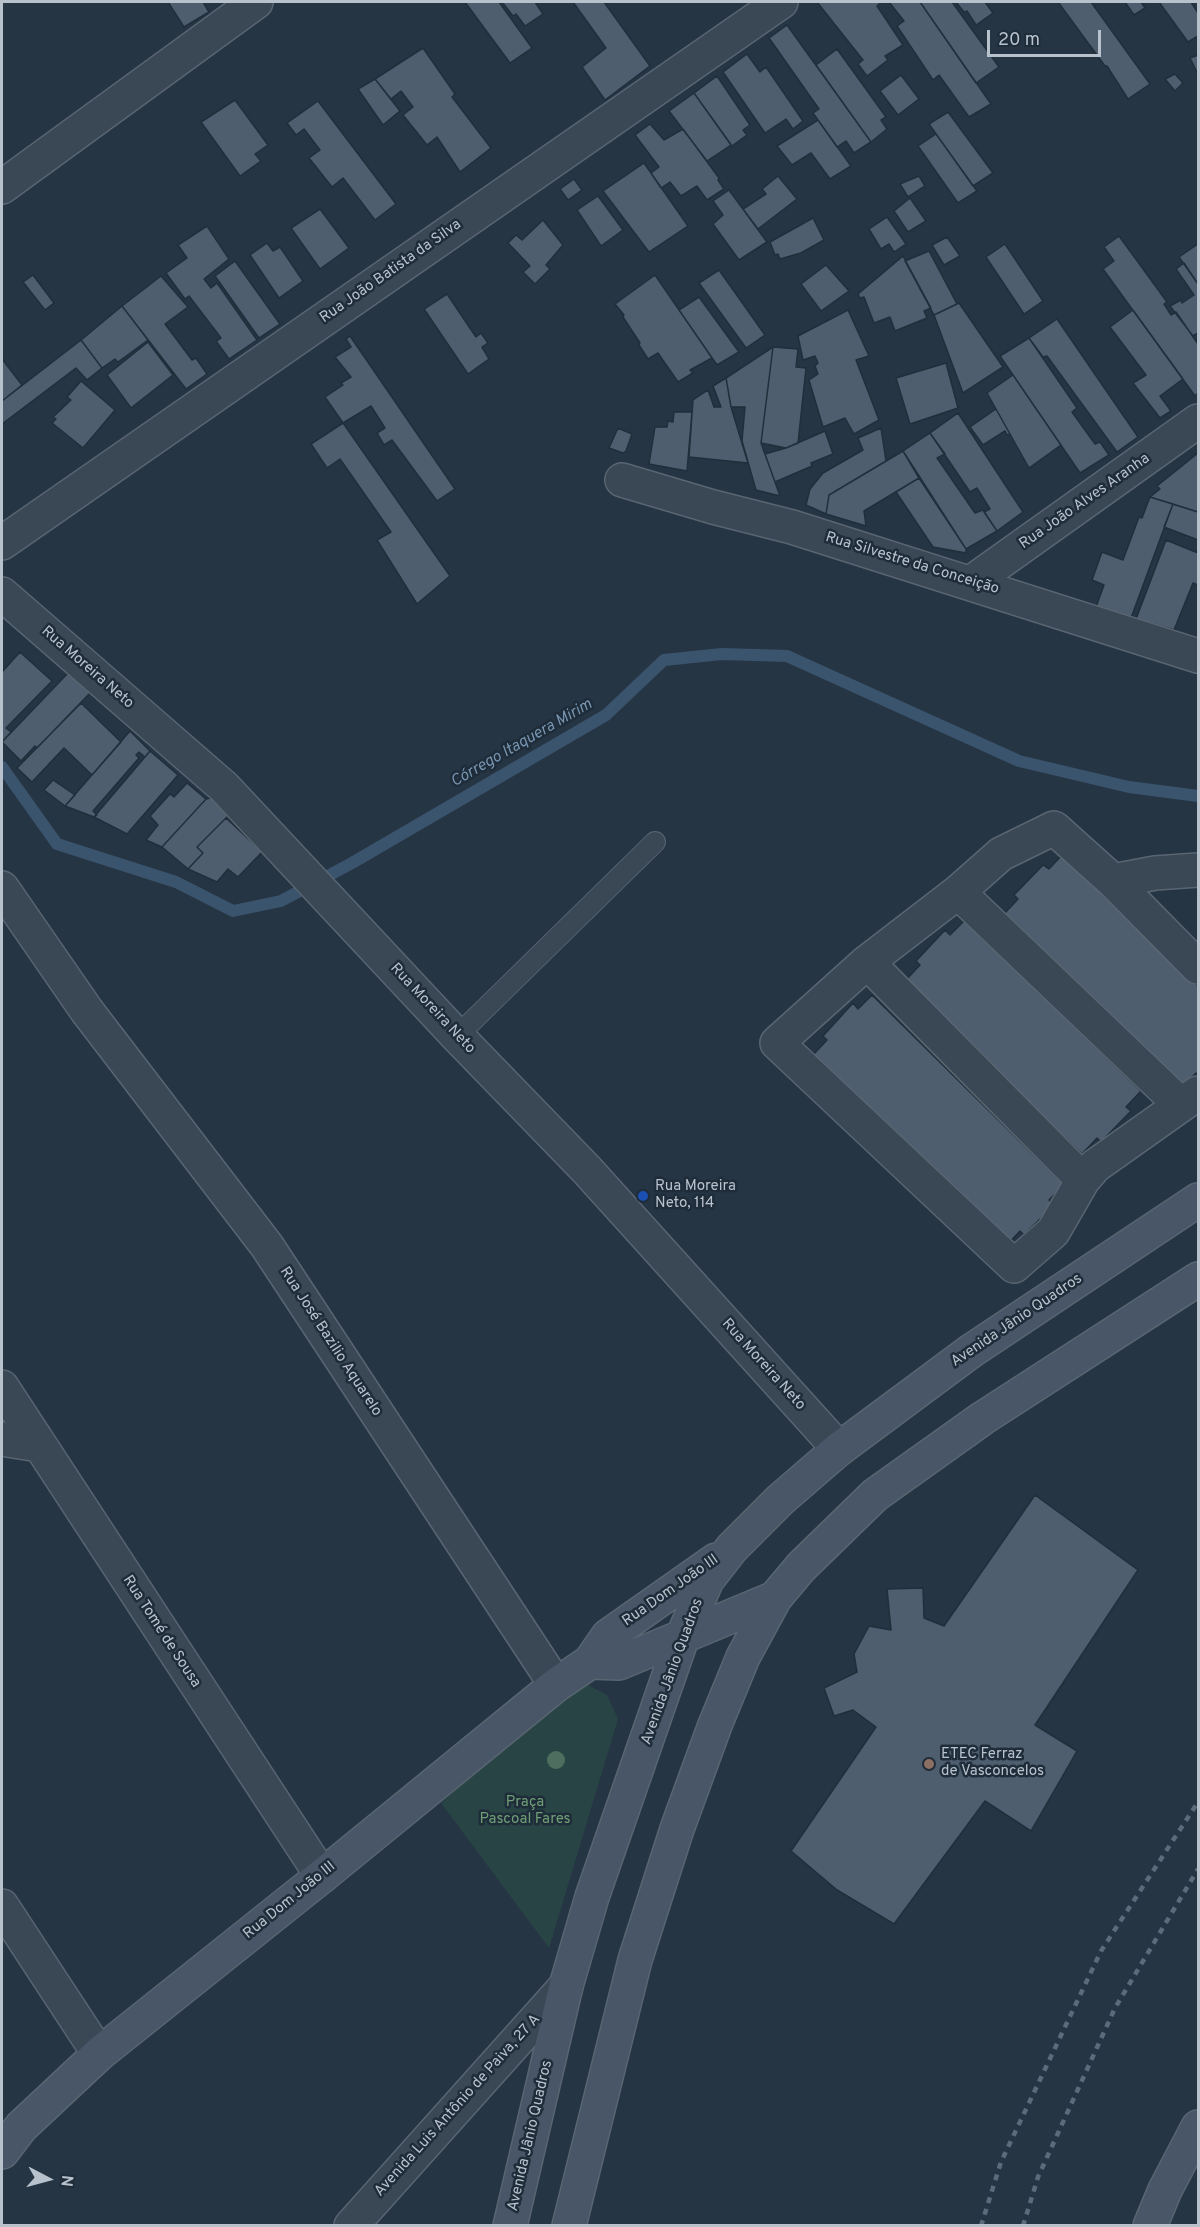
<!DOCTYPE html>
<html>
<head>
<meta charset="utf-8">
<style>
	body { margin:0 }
	#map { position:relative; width:1200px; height:2227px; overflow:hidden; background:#263544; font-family:Overpass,sans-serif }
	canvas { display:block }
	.frame { position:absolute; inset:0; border:3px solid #b8c2cd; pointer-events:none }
	.north { position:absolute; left:18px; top:2149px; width:60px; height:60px; -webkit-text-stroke:4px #1f2c39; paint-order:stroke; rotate:96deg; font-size:16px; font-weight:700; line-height:24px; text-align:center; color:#b8c2cd }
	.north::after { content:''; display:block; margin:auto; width:21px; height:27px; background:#b8c2cd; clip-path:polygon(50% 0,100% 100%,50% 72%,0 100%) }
	.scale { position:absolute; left:987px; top:30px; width:114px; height:27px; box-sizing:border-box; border:3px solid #b8c2cd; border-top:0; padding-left:8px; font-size:18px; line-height:21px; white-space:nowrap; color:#b8c2cd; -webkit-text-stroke:4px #1f2c39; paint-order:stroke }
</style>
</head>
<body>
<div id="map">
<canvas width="1200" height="2227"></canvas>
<div class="frame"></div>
<div class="north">N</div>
<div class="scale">20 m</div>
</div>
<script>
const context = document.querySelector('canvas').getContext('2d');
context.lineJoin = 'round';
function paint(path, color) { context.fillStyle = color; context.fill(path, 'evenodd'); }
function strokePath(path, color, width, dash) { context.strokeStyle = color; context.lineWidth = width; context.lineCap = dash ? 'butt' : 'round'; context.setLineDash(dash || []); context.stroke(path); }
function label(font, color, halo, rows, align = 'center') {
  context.font = font + ' Overpass,sans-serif'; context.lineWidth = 5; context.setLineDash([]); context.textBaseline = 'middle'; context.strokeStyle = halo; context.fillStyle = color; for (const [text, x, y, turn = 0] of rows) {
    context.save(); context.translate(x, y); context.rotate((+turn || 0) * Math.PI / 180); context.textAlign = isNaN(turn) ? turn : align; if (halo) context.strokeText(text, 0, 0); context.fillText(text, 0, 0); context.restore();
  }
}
const green = new Path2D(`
	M586,1684L607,1695L618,1719L549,1948L441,1803L569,1691Z`);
const stream = new Path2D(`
	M2,767L57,844L176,882L233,911L281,901L352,863L606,715L664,660L722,654L787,656L1019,761L1129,787L1198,796`);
const building = new Path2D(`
	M168,2H203L209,12L184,27Z
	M465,2H499L532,48L510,63Z
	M502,2H535L543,14L525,26L516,14L513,16Z
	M573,2H604L650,66L605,100L582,67L606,48Z
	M817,2H881L877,6L903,45L885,56L888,60L867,76L858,64L863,60Z
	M889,2H920L991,104L969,117L939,75L933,80L897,26L904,21Z
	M920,2H952L999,67L976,83Z
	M956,2H985L993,13L976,25L967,11L964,12Z
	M1058,2H1091L1150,84L1128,99L1107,66H1105Z
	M1125,2H1141L1145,8L1134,15Z
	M1159,2H1191L1198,13V36L1188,42Z
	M787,25L871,142L854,153L846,141L837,147L813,113L819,109L769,38Z
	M423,48L455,94L452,97L491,148L460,172L437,137L427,145L403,115L413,107L401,91L391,99L375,79Z
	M837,49L886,117L881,120L887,129L871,142L816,65Z
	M747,54L760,72L766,67L803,121L793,129L786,119L765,133L723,72Z
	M1198,55V74L1190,58Z
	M1175,74L1183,83L1175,91L1165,79Z
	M901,75L919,99L898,115L880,91Z
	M717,76L750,125L743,130L747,135L732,146L694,93Z
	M375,79L400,111L383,125L358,89Z
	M694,93L731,145L707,161L669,111Z
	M235,100L268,145L255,154L261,161L240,176L201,122Z
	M318,101L396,204L375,220L343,178L332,187L309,158L320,150L304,129L296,135L287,123Z
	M948,112L993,173L973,186L929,124Z
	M818,120L851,166L830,179L811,153L792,165L777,146Z
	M650,124L664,140L683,129L719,178L718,180L724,189L707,200L697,186L681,196L670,182L661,188L651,173L659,167L635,135Z
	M936,134L977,191L958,203L918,146Z
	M644,163L688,226L649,252L603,191Z
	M778,176L797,199L758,229L743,209L766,194L762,189Z
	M919,176L925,186L908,197L900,184Z
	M574,179L582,190L568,200L560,189Z
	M729,190L767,242L739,260L713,224L723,215L713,201Z
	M598,196L623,230L601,246L577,210Z
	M910,198L926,221L908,232L894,211Z
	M320,209L349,248L320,269L291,228Z
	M887,217L906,244L894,252L889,244L881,249L869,229Z
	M813,218L824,240L801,253L780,259L778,254L775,255L770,242Z
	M543,220L563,245L546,265L550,269L535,284L523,272L530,266L508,243L516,235L522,240Z
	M207,226L229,259L204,279L211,288L217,283L257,340L229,359L216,341L221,338L189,296L185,299L166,273L187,258L178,245Z
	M1119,236L1167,302L1164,304L1171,315L1176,312L1198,344V393L1195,396L1103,269L1114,261L1104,247Z
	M947,237L960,256L944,265L932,245Z
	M267,243L273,251L280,247L303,281L279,298L250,255Z
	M1005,244L1043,301L1024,314L986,257Z
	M1198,244V284L1179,257Z
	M929,251L957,304L934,315L905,261Z
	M903,256L931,308L924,311L927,318L895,331L890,317L874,323L864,297L860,298L858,294Z
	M235,261L280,324L259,338L215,276Z
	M1184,263L1198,284V333L1193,336L1170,306L1181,300L1182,303L1194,295L1176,269Z
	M826,265L849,291L821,311L801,284Z
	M719,270L765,335L746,348L699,283Z
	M33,275L54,303L45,310L23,282Z
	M655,275L712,358L690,370L693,373L678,382L658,353L648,359L639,345L640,343L623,317L624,315L615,304Z
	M161,276L188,307L165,324L192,360L196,358L207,374L186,389L122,306Z
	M447,294L476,337L481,333L488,343L482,347L489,359L468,374L424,309Z
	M699,297L739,352L717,365L679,310Z
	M959,303L1003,367L963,393L934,315Z
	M122,306L148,340L118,362L115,359L102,368L81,340Z
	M848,310L869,356L856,360L879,420L854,434L845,418L823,427L809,380L818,374L815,366L818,363L815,356L803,360L798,336Z
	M1133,310L1183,379L1160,396L1171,411L1160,418L1133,383L1146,375L1110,327Z
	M1057,319L1138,437L1117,452L1047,356L1043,357L1029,338Z
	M350,336L455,489L437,501L392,440L384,445L377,433L385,428L371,406L343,423L325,397L343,385L341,383L351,377L335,357L351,347L346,339Z
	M1029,338L1077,408L1072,412L1095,444L1100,442L1109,455L1080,473L1000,356Z
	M81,340L102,368L87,380L76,368L2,424V401Z
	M148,342L173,375L131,408L107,375Z
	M773,347L798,349L796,367L806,368L798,443L786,448L761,443Z
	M773,347L761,443L780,496L756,490L742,441L745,407H731L726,378Z
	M2,359L22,385L2,401Z
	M946,363L958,408L910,424L896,378Z
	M1013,375L1061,445L1029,468L987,393Z
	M726,378L731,407L748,463L689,457L693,400L708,390L714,407H721L713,386Z
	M81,381L115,410L83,448L52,423L56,419L53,417L71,400L67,397Z
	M996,409L1010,434L1007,435L1005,431L983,445L970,427Z
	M674,412H692L687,471L649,464L655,427H667L668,421L673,422Z
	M958,413L1023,512L997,531L984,512L990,509L977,488L970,492L930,433Z
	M343,423L450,576L417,604L377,540L391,532L340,459L327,468L311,444Z
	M618,428L632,434L626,451L623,453L609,448Z
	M881,428L886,461L829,495L826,514L806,505L810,489L823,473L863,450L858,438Z
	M825,431L833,454L811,463L812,466L775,482L765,454L786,448Z
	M930,433L945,454L937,458L975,513L983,510L997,531L966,549L903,451Z
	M903,451L919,478L864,511L866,526L826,514L829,495Z
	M1198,453V512L1150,497L1160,489L1157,486Z
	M919,478L966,549V553L933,547L896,492Z
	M1150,497L1173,504L1131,618L1096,607L1104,585L1092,580L1102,552L1123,560L1139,517L1142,518Z
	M1173,504L1198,512V540L1164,527Z
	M1166,540L1198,553V585L1193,583L1174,630L1136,619Z
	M20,652L52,681L6,728L11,732L2,742V672Z
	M68,673L90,693L37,748L35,746L21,761L2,742Z
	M81,703L121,742L92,775L64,748L32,782L17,768Z
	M130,731L150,751L145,757L139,752L136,755L139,758L93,811L97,815L94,817L65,806Z
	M150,751L178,775L127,834L94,817Z
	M53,780L75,795L65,806L44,790Z
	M187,783L206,799L162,847L146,840L158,825L150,816L170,794L174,797Z
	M211,798L230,814L197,847L203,853L188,869L162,847L206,799Z
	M226,818L255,845L258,842L264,850L238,877L228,869L217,882L188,869L203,853L197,847Z
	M1063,854L1198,986V1075L1196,1073L1181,1088L1003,915L1018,899L1014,895L1043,865L1049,869Z
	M965,920L1141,1091L1126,1107L1131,1111L1101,1142L1097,1138L1082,1154L905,981L920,965L916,961L945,930L950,935Z
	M872,995L1064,1185L1049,1200L1054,1205L1024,1235L1020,1231L1005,1247L812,1056L827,1040L823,1036L853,1003L858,1009Z
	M1035,1495L1138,1570L1035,1725L1077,1751L1031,1831L985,1801L894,1924L837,1890L791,1851L876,1727L853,1710L834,1716L824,1688L857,1672L854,1654L869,1626L891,1630L887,1589L923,1588L924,1618L944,1626Z`);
const lane = new Path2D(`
	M457,1036L655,842`);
const street = new Path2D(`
	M2,187L256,2
	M622,480L713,507L792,527L1198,656
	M2,543L781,2
	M972,582L1198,421
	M2,594L224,787L457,1036L587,1170L839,1449
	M1198,870L1155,873L1113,881L1054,828L1001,854L958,892L867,962L777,1043L1014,1266L1053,1232L1083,1180L1095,1166L1198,1093
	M1113,881L1198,967
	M2,888L87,1011L267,1246L556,1685
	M958,892L1181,1105
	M867,962L1083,1180
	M2,1387L322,1876
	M2,1439L39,1445
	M2,1906L99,2054
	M351,2226L566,1986`);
const secondary = new Path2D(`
	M590,1662L619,1663L775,1598
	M2,2152L21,2127L99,2054L322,1876L556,1685L590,1662L608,1636L716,1560
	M510,2226L566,1986L592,1897L682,1638L707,1580L732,1548L780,1500L839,1449L971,1351L1198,1200
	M569,2226L635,1960L677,1829L715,1725L743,1657L775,1598L801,1567L875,1495L983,1418L1198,1279
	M1150,2226L1165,2190L1198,2127`);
const rail = new Path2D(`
	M981,2226L1001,2162L1101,1951L1198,1802
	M1023,2226L1038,2177L1115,2008L1198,1869`);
const trees = [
	[556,1760]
];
const markers = [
	[643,1196,6,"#1a4fb4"],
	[929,1764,6,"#8d6e63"]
];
const streetNames = [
	["Rua João Batista da Silva",391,272,-35],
	["Rua João Alves Aranha",1085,502,-35],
	["Rua Silvestre da Conceição",912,564,17],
	["Rua Moreira Neto",87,668,41],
	["Rua Moreira Neto",432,1009,47],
	["Avenida Jânio Quadros",1017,1321,-34],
	["Rua José Bazilio Aquarelo",330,1342,57],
	["Rua Moreira Neto",763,1365,48],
	["Rua Dom João III",671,1591,-35],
	["Rua Tomé de Sousa",161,1632,57],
	["Avenida Jânio Quadros",673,1672,-70],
	["Rua Dom João III",290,1901,-39],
	["Avenida Luis Antônio de Paiva, 27 A",458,2106,-48],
	["Avenida Jânio Quadros",531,2136,-77]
];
const poiNames = [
	["Rua Moreira",655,1187],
	["Neto, 114",655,1204],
	["ETEC Ferraz",941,1755],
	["de Vasconcelos",941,1772]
];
const parkNames = [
	["Praça",525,1803],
	["Pascoal Fares",525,1820]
];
const waterNames = [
	["Córrego Itaquera Mirim",522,744,-30]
];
paint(green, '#284445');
strokePath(stream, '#3b546d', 12);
paint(building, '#4f5e6f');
strokePath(building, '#212e3b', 1.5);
strokePath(lane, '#596571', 22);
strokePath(street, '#596571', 36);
strokePath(secondary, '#596571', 36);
strokePath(lane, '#3a4754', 20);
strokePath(street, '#3a4754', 33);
strokePath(secondary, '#485667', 33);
strokePath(rail, '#5c6b7b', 4.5, [6, 6]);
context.fillStyle = '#4e6f60';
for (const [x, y] of trees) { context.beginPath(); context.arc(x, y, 9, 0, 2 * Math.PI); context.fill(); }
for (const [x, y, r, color] of markers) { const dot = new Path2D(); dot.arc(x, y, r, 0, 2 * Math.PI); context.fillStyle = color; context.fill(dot); strokePath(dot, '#1f2c39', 2); }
label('15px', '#b8c2cd', '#1f2c39', streetNames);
label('15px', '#b8c2cd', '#1f2c39', poiNames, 'left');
label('15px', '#6e9f76', '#1f2c39', parkNames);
label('italic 16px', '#7795b1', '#1f2c39', waterNames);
</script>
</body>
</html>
